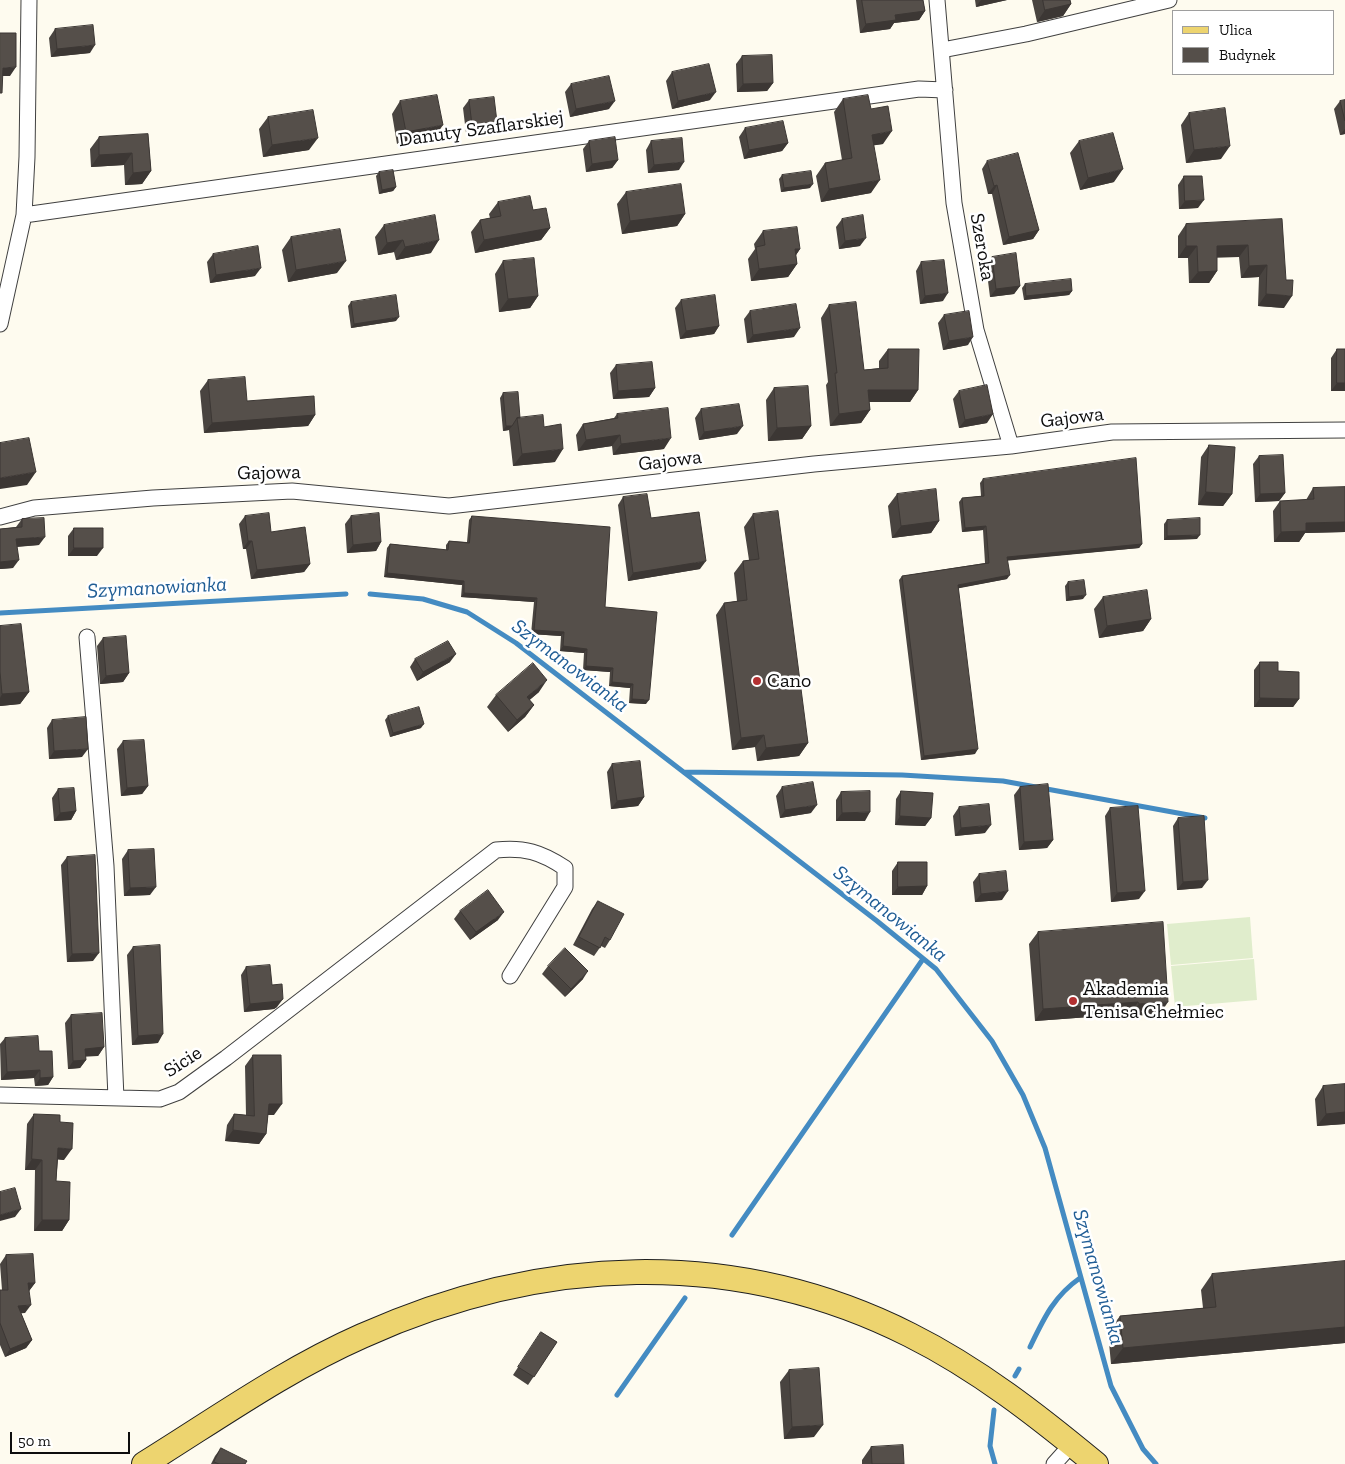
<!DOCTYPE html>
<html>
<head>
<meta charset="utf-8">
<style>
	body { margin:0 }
	#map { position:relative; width:1345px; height:1464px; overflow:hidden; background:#fefbef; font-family:"Zilla Slab",serif }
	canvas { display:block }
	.legend { position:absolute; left:1172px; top:10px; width:162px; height:65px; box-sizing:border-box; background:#fff; border:1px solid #9e9e9e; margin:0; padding:6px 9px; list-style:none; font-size:15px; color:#0d0d0d }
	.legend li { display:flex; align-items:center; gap:10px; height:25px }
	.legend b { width:25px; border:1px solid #9e9e9e }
	.scale { position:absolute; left:10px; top:1432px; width:120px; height:22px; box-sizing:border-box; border:2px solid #0d0d0d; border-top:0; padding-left:6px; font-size:15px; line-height:18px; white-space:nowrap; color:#0d0d0d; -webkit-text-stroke:4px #fff; paint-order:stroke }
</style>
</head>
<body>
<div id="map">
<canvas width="1345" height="1464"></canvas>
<ul class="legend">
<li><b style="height:6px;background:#edd46f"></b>Ulica</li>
<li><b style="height:14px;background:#554f4a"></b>Budynek</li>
</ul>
<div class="scale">50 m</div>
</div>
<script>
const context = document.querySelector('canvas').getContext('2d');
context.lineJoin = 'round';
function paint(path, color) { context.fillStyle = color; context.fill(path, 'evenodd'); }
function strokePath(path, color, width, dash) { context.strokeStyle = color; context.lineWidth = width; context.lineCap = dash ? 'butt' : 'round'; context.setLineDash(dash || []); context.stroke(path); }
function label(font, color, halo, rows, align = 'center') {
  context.font = font + ' "Zilla Slab",serif'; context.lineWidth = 5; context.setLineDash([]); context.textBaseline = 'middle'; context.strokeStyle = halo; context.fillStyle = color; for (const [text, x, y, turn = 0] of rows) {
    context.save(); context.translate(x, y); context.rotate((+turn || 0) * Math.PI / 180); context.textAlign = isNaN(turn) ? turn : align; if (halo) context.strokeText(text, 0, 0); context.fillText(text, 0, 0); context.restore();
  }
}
const pitch = new Path2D(`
	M1250,917L1253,958L1171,965L1167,924Z
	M1254,959L1257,1000L1175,1007L1171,966Z`);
const stream = new Path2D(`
	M370,594L423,599L467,612L516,643L877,921L936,969L992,1041L1023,1095L1045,1148L1111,1386L1143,1449L1156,1464
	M0,613L346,594
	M684,772L902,775L1003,781L1205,818
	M732,1235L923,959
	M1030,1347C1044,1318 1054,1296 1080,1278
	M1015,1376L1019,1369
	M617,1395L685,1298
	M994,1410L990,1446L995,1464`);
const street = new Path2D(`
	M937,0L954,203L976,330L1011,446
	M942,50L1026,34L1169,0
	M24,215L919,89L945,90
	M0,324L24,215L27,157L29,0
	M0,517L34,508L153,498L292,491L449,506L814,464L1011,446L1112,432L1345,430
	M87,637L106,866L116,1098
	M0,1095L160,1099L179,1092L226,1058L496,850C524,847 541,852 565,868V887L510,976
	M1054,1464L1072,1444`);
const primary = new Path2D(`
	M144,1464C215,1420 285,1370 362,1336C540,1256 733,1246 910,1335C978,1369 1038,1416 1096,1464`);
const wall = new Path2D(`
	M856,0H923L925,11L919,20L894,23L890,29L860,33Z
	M975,0H1007L976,7Z
	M1032,0H1070L1071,4L1063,16L1037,22Z
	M55,29L90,53L51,57L49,38Z
	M742,56L773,83L767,91L737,92L736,64Z
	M672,72L710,100L672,109L666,81Z
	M571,84L609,109L570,117L565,92Z
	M843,99L871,109L883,144L874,145L871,193L821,202L816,176L825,163L842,160L834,112Z
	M469,100L497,122L491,130L466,133L463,108Z
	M1345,100V134L1340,135L1334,109L1340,101Z
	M400,101L434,138L397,144L392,114Z
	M1189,113L1221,159L1186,163L1181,125Z
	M268,117L309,150L263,157L259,129Z
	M745,128L788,143L782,151L744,159L739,137Z
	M148,134L151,171L142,184L125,185L124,165L91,167L90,149L99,137Z
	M589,141L618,160L612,168L586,172L583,149Z
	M651,141L679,170L648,173L646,150Z
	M1079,141L1114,182L1080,190L1070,153Z
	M987,161L1039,230L1033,239L1003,245L992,194H988L982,169Z
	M379,172L396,187L393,191L379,194L376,176Z
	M782,175L810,188L781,192L779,179Z
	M1184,176L1198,208L1179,209L1178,185Z
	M626,192L685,214L677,226L622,234L617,204Z
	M498,202L533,210L550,228L541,240L475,253L471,232L480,220L490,218L489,214Z
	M842,219L860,246L839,249L836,227Z
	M1282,219L1284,308L1258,306L1259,277L1241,278L1239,257H1217V271L1209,283H1189L1188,258H1178V236L1186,224Z
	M384,225L431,253L396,260L394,252L378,255L375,237Z
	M763,231L800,249L796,255L797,264L788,277L751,281L748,259L755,249L754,244Z
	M291,237L337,273L288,282L282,250Z
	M213,254L255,276L210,283L207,262Z
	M992,257L1020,286L1014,294L990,297L986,265Z
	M503,261L538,296L530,308L499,312L495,274Z
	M921,262L943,301L920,304L916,271Z
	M1025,284L1072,291L1069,295L1024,300L1022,288Z
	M681,300L719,326L714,334L680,339L675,308Z
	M351,302L396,321L351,328L348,306Z
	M829,305L864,370L879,368V361L888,349L918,390L910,402H869L870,410L861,423L830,426L826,385L828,382L821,318Z
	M750,311L794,337L747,343L744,319Z
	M944,315L968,345L943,350L938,323Z
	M1337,349L1345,391H1331V358Z
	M616,365L655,388L649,397L613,399L610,373Z
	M208,380L247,401L315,415L308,426L204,433L200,391Z
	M774,388L811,426L802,439L768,441L766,400Z
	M959,391L987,423L959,428L953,399Z
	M503,393L520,418L544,427L555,462L513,466L509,430L503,431L500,398Z
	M701,409L737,434L699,440L695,418Z
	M617,414L664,449L613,455L612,446L578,451L576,435L583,424L614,418Z
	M1209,445L1232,494L1223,506L1198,505L1201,457Z
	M1259,456L1285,493L1279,501L1255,502L1253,464Z
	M983,479L1142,544L1139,548L1007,560V579L958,588L975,754L921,760L899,580L902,576L985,563L983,530L962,532L959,502L962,498L981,496L980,483Z
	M1345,487V532L1305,533L1299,542H1274L1273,511L1280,501L1306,500L1313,488Z
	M897,494L939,521L931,533L892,538L888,506Z
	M623,497L651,518L700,569L628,581L618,505Z
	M753,514L808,743L799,756L757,761L755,747L732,750L716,615L724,603L737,601L734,573L743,561L749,560L744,527Z
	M245,516L271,532L310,564L304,572L251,579L246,549H243L239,524Z
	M351,516L381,542L376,551L347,553L345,524Z
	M472,516L605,607L646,704L629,703L630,688L609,686L610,672L583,670L584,653L560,651L561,636L531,634L534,602L461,597L462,585L384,577L387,548L390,544L446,550V545L449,541L467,542L469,520Z
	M22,519L39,545L17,547L13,568L0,569V529L16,527Z
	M1167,520L1197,539L1164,540V524Z
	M74,528L97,556H68V536Z
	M1068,582L1083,599L1066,601L1065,586Z
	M1103,597L1151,619L1143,631L1099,638L1094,609Z
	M0,626L29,692L20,704L0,706Z
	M103,638L129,673L123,682L100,684L97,646Z
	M415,659L450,662L417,681L410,667Z
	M1260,662L1278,671L1299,699L1293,707H1254V670Z
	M539,692L529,700L534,705L525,717L508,732L487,707L496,695Z
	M388,716L421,728L390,737L385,720Z
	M52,720L82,757L49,759L47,728Z
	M123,741L148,786L142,794L121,796L117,749Z
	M612,764L644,797L638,806L611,809L607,772Z
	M782,787L811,813L780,818L776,796Z
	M1020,787L1053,840L1047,848L1019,850L1014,795Z
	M58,789L76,811L71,820L54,821L52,798Z
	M901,791L931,818L925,826L895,825L896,799Z
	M841,792L865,821H836V800Z
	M959,807L985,833L955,836L953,816Z
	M1110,808L1139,899L1111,902L1105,816Z
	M1178,818L1202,888L1177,890L1173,826Z
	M128,850L150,895L124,896L122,859Z
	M67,857L93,961L67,962L61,865Z
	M898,862L927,886L922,895H892V871Z
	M979,874L1002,900L975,902L973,882Z
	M598,901L610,940L605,948L601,946L594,956L573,945L592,909Z
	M460,911L498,920L470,940L454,919Z
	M1038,932L1160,1014L1130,1016V1014L1035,1021L1029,944Z
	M133,947L158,1043L132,1045L127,955Z
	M548,966L583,979L565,997L542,974Z
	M246,967L272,985L277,1007L274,1009L244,1012L241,975Z
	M71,1015L104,1047L98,1056H85L86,1060L80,1068L68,1069L65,1023Z
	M5,1038L39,1051L53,1077L48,1085L35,1086L34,1078L1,1080L0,1044Z
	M253,1055L274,1115H268L266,1134L259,1144L225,1141L227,1125L234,1114L246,1115L245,1066Z
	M1345,1084V1124L1317,1126L1315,1099L1323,1086Z
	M34,1114L60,1122L64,1160L58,1159L56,1181L69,1220L62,1231H34L35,1170H25L27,1124Z
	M6,1255L35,1283L29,1291L25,1313H21L32,1340L26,1348L5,1357L0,1345V1290H2L0,1264Z
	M1345,1261V1343L1111,1364L1108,1332L1120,1316L1203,1308L1201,1290L1212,1274Z
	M541,1332L557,1342L528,1385L513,1375Z
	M789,1370L814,1437L784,1439L780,1382Z
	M871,1447L904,1464H862V1460Z
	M221,1448L245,1464H211L215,1456Z`);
const shadedWall = new Path2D(`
	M981,0H1007L976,7Z
	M1071,4L1063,16L1037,22L1045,10Z
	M925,11L919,20L894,23L890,29L860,33L866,24L895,15Z
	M95,45L90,53L51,57L57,49Z
	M16,67L10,76H0L3,68Z
	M773,83L767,91L737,92L743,84Z
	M716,92L710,100L672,109L678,101Z
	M615,101L609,109L570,117L576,109Z
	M497,122L491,130L466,133L472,125Z
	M443,125L434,138L397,144L406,132Z
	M1345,129V134L1340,135Z
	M892,131L883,144L863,147L872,135Z
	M318,138L309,150L263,157L272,145Z
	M788,143L782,151L744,159L749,150Z
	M1230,146L1221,159L1186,163L1194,150Z
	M132,153L124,165L91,167L99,155Z
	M618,160L612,168L586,172L592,164Z
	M684,162L679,170L648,173L654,165Z
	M1123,169L1114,182L1080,190L1088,178Z
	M151,171L142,184L125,185L133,173Z
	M880,180L871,193L821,202L829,189Z
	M813,184L810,188L781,192L784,188Z
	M997,185L992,194H988L994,186Z
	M396,187L393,191L379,194L382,190Z
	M1204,200L1198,208L1179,209L1185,201Z
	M685,214L677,226L622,234L630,221Z
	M550,228L541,240L475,253L484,240Z
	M1039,230L1033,239L1003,245L1009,237Z
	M866,238L860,246L839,249L845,241Z
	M403,240L394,252L378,255L387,243Z
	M439,240L431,253L396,260L405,247Z
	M1248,245L1239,257L1208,258L1217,246Z
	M1186,246H1197L1188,258H1178Z
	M795,249H800L792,261Z
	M346,261L337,273L288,282L296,270Z
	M797,264L788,277L751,281L759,269Z
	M1267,265L1259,277L1241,278L1249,266Z
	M261,268L255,276L210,283L216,275Z
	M1217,271L1209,283H1189L1198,272Z
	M1020,286L1014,294L990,297L996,289Z
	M1072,291L1069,295L1024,300L1026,296Z
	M948,293L943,301L920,304L925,296Z
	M1266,294L1292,296L1284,308L1258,306Z
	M538,296L530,308L499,312L508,299Z
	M399,317L396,321L351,328L354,324Z
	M719,326L714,334L680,339L686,331Z
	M800,328L794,337L747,343L753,335Z
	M973,337L968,345L943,350L949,341Z
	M1337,383H1345V391H1331Z
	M655,388L649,397L613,399L618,391Z
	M868,390H918L910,402H859Z
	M870,410L861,423L830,426L839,414Z
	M993,414L987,423L959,428L965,420Z
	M315,415L308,426L204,433L212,423Z
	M506,426H512L509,430L503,431Z
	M743,426L737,434L699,440L704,432Z
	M811,426L802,439L768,441L777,428Z
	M620,435L612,446L578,451L586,440Z
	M671,438L664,449L613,455L621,444Z
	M563,449L555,462L513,466L522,454Z
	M36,472L27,485L0,489V478Z
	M1206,492L1232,494L1223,506L1198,505Z
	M1285,493L1279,501L1255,502L1260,494Z
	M939,521L931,533L892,538L901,526Z
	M1345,522V532L1305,533L1299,542H1274L1281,532L1306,523Z
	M986,526L983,530L962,532L965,528Z
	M1200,535L1197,539L1164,540L1167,536Z
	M45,537L39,545L11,547L16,539Z
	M248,541H252L246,549H243Z
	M381,542L376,551L347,553L353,545Z
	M1142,544L1139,548L1004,561L1007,557Z
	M74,548H103L97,556H68Z
	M19,560L13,568L0,569V562Z
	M706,561L700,569L628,581L633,573Z
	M310,564L304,572L251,579L257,570Z
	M387,573L464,581L462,585L384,577Z
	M1010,575L1007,579L955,589L958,585Z
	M464,593L537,598L534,602L461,597Z
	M1086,595L1083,599L1066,601L1069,597Z
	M1151,619L1143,631L1099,638L1107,626Z
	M534,630L564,632L561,636L531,634Z
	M563,646L587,649L584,653L560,651Z
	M456,654L450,662L417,681L423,672Z
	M586,666L613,668L610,672L583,670Z
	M129,673L123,682L100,684L106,676Z
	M547,680L539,692L518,710L527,697Z
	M612,682L633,684L630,688L609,686Z
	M29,692L20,704L0,706V698L2,694Z
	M1260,698L1299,699L1293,707H1254Z
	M632,699L649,700L646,704L629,703Z
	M534,705L525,717L508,732L517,720Z
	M424,724L421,728L390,737L393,733Z
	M764,735L755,747L732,750L741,738Z
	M808,743L799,756L757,761L766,748Z
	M88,749L82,757L49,759L54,751Z
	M978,749L975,754L921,760L924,756Z
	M148,786L142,794L121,796L127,788Z
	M644,797L638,806L611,809L617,801Z
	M817,805L811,813L780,818L785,810Z
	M76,811L71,820L54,821L60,813Z
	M870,812L865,821H836L842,813Z
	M900,816L931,818L925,826L895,825Z
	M991,825L985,833L955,836L961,828Z
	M1053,840L1047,848L1019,850L1024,842Z
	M1208,880L1202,888L1177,890L1183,882Z
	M927,886L922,895H892L898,887Z
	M156,887L150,895L124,896L130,888Z
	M1008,891L1002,900L975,902L981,894Z
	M1145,891L1139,899L1111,902L1117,893Z
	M504,912L498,920L470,940L476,932Z
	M99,953L93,961L67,962L72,954Z
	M588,971L583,979L565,997L571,989Z
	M283,999L277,1007L274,1009L244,1012L250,1004Z
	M1138,1002L1130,1014L1035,1021L1043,1009Z
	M1168,1002L1160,1014L1130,1016L1139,1004Z
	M163,1034L158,1043L132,1045L138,1036Z
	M104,1047L98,1056L79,1057L85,1049Z
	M86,1060L80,1068L68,1069L73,1061Z
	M40,1070L34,1078L1,1080L7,1072Z
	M53,1077L48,1085L35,1086L40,1078Z
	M269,1104H282L274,1115H261Z
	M1345,1112V1124L1317,1126L1326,1114Z
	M233,1130L266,1134L259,1144L225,1141Z
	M58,1148L72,1149L64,1160L51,1159Z
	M32,1159L42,1160L35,1170H25Z
	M21,1209L15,1217L0,1221V1215Z
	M42,1220H69L62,1231H34Z
	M28,1283H35L29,1291Z
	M31,1305L25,1313L12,1314L18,1306Z
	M1345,1327V1343L1111,1364L1123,1348Z
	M32,1340L26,1348L5,1357L10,1349Z
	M823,1425L814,1437L784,1439L792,1427Z`);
const building = new Path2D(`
	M862,0H923L925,11L895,15L896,20L866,24Z
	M1043,0H1070L1071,4L1045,10Z
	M93,25L95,45L57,49L55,29Z
	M0,33H16V67L3,68L2,93H0Z
	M772,55L773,83L743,84L742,56Z
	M709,64L716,92L678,101L672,72Z
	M609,76L615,101L576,109L571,84Z
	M437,95L443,125L406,132L400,101Z
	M868,95L871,109L888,106L892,131L872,135L880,180L829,189L825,163L852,158L843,99Z
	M494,97L497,122L472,125L469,100Z
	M1345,100V121L1340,101Z
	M1225,108L1230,146L1194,150L1189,113Z
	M313,110L318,138L272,145L268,117Z
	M783,121L788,143L749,150L745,128Z
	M1113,133L1123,169L1088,178L1079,141Z
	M148,134L151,171L133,173L132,153L99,155V137Z
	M615,137L618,160L592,164L589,141Z
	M682,138L684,162L654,165L651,141Z
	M1018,153L1039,230L1009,237L997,185L994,186L987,161Z
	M393,170L396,187L382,190L379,172Z
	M811,171L813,184L784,188L782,175Z
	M1184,176H1202L1204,200L1185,201Z
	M681,184L685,214L630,221L626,192Z
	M530,196L533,210L546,208L550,228L484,240L480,220L501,216L498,202Z
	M435,215L439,240L405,247L403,240L387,243L384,225Z
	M863,215L866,238L845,241L842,219Z
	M1282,219L1286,280H1293L1292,296L1266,294L1267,265L1249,266L1248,245L1217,246V271L1198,272L1197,246H1186V224Z
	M797,227L800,249H795L797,264L759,269L756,247L765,245L763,231Z
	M340,229L346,261L296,270L291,237Z
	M258,246L261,268L216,275L213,254Z
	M1016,253L1020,286L996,289L992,257Z
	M534,258L538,296L508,299L503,261Z
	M944,260L948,293L925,296L921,262Z
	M1071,279L1072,291L1026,296L1025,284Z
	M396,295L399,317L354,324L351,302Z
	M715,295L719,326L686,331L681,300Z
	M856,302L864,370L888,368V349H919L918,390H868L870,410L839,414L835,373H837L829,305Z
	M796,304L800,328L753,335L750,311Z
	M969,311L973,337L949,341L944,315Z
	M1337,349H1345V383H1337Z
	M652,362L655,388L618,391L616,365Z
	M245,377L247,401L314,396L315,415L212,423L208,380Z
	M987,385L993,414L965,420L959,391Z
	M808,386L811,426L777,428L774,388Z
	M518,392L520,418H517L512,426H506L503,393Z
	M739,404L743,426L704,432L701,409Z
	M668,408L671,438L621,444L620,435L586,440L583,424L618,418L617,414Z
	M543,415L544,427L561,424L563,449L522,454L517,418Z
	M29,438L36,472L0,478V443Z
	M1209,445L1235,447L1232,494L1206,492Z
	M1283,455L1285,493L1260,494L1259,456Z
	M1136,458L1142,544L1007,557L1010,575L958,585L978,749L924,756L902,576L989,563L986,526L965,528L962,498L984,496L983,479Z
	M1345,487V522L1306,523V531L1281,532L1280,501L1314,499L1313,488Z
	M936,489L939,521L901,526L897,494Z
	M647,494L651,518L699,512L706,561L633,573L623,497Z
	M778,511L808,743L766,748L764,735L741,738L724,603L747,600L743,561L759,559L753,514Z
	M269,513L271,532L305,527L310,564L257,570L252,541H248L245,516Z
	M379,513L381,542L353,545L351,516Z
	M472,516L610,527L605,607L657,612L649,700L632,699L633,684L612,682L613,668L586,666L587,649L563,646L564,632L534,630L537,598L464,593V581L387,573L390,544L448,550L449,541L469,543Z
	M44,518L45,537L16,539L19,560L0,562V529L22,527V519Z
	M1200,518V535L1167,536V520Z
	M74,528H103V548H74Z
	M1084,580L1086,595L1069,597L1068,582Z
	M1147,590L1151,619L1107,626L1103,597Z
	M21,624L29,692L2,694L0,672V626Z
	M126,636L129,673L106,676L103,638Z
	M448,641L456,654L423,672L415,659Z
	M1260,662H1278V671L1299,672V699L1260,698Z
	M533,663L547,680L527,697L534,705L517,720L496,695Z
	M419,707L424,724L393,733L388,716Z
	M86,717L88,749L54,751L52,720Z
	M144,740L148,786L127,788L123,741Z
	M640,761L644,797L617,801L612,764Z
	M813,782L817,805L785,810L782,787Z
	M1048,784L1053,840L1024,842L1020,787Z
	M74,788L76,811L60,813L58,789Z
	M870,791V812L842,813L841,792Z
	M901,791L933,793L931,818L900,816Z
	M989,804L991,825L961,828L959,807Z
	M1138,806L1145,891L1117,893L1110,808Z
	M1204,816L1208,880L1183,882L1178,818Z
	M154,849L156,887L130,888L128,850Z
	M95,855L99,953L72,954L67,857Z
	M898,862H927V886L898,887Z
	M1006,871L1008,891L981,894L979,874Z
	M488,890L504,912L476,932L460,911Z
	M598,901L624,914L610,940L605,937L600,948L579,937Z
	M1163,922L1168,1002L1139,1004L1138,1002L1043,1009L1038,932Z
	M160,945L163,1034L138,1036L133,947Z
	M565,948L588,971L571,989L548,966Z
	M270,965L272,985L282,984L283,999L280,1001L250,1004L246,967Z
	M102,1013L104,1047L85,1049L86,1060L73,1061L71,1015Z
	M38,1036L39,1051H52L53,1077L40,1078V1070L7,1072L5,1038Z
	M253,1055H281L282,1104H269L266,1134L233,1130L234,1114L254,1116Z
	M1345,1084V1112L1326,1114L1323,1086Z
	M34,1114L60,1115V1122L73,1123L72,1149L58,1148L56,1181L70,1182L69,1220H42V1160L32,1159Z
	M15,1188L21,1209L0,1215V1192Z
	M33,1254L35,1283H28L31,1305L18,1306L32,1340L10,1349L0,1323V1290H8L6,1255Z
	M1345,1261V1327L1123,1348L1120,1316L1216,1307L1212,1274Z
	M541,1332L557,1342L534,1377L518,1367Z
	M819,1368L823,1425L792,1427L789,1370Z
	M903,1445L904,1464H872L871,1447Z
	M221,1448L247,1461L245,1464H219L214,1462Z`);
const markers = [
	[757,681,5,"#b23031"],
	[1073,1001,5,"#b23031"]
];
const streetNames = [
	["Danuty Szaflarskiej",481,129,-8],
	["Szeroka",982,247,80],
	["Gajowa",1072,418,-7],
	["Gajowa",670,461,-7],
	["Gajowa",269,473,-1],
	["Sicie",183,1062,-33]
];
const poiNames = [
	["Cano",767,681],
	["Akademia",1083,989],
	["Tenisa Chełmiec",1083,1012]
];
const waterNames = [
	["Szymanowianka",157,588,-3],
	["Szymanowianka",570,666,37],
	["Szymanowianka",890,914,39],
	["Szymanowianka",1098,1277,74]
];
paint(pitch, '#e0edcc');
strokePath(stream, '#448bc2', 5);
strokePath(street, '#404040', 17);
strokePath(primary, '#1e1e1e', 26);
strokePath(street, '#fff', 15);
strokePath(primary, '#edd46f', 24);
paint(wall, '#494440');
paint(shadedWall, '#3c3734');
paint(building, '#554f4a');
strokePath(building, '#3c3734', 1);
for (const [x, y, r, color] of markers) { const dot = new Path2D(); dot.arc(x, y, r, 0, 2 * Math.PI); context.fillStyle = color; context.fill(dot); strokePath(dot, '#fff', 2); }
label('20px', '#0d0d0d', '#fff', streetNames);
label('20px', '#0d0d0d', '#fff', poiNames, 'left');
label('italic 21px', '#205d95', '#fff', waterNames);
</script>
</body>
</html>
